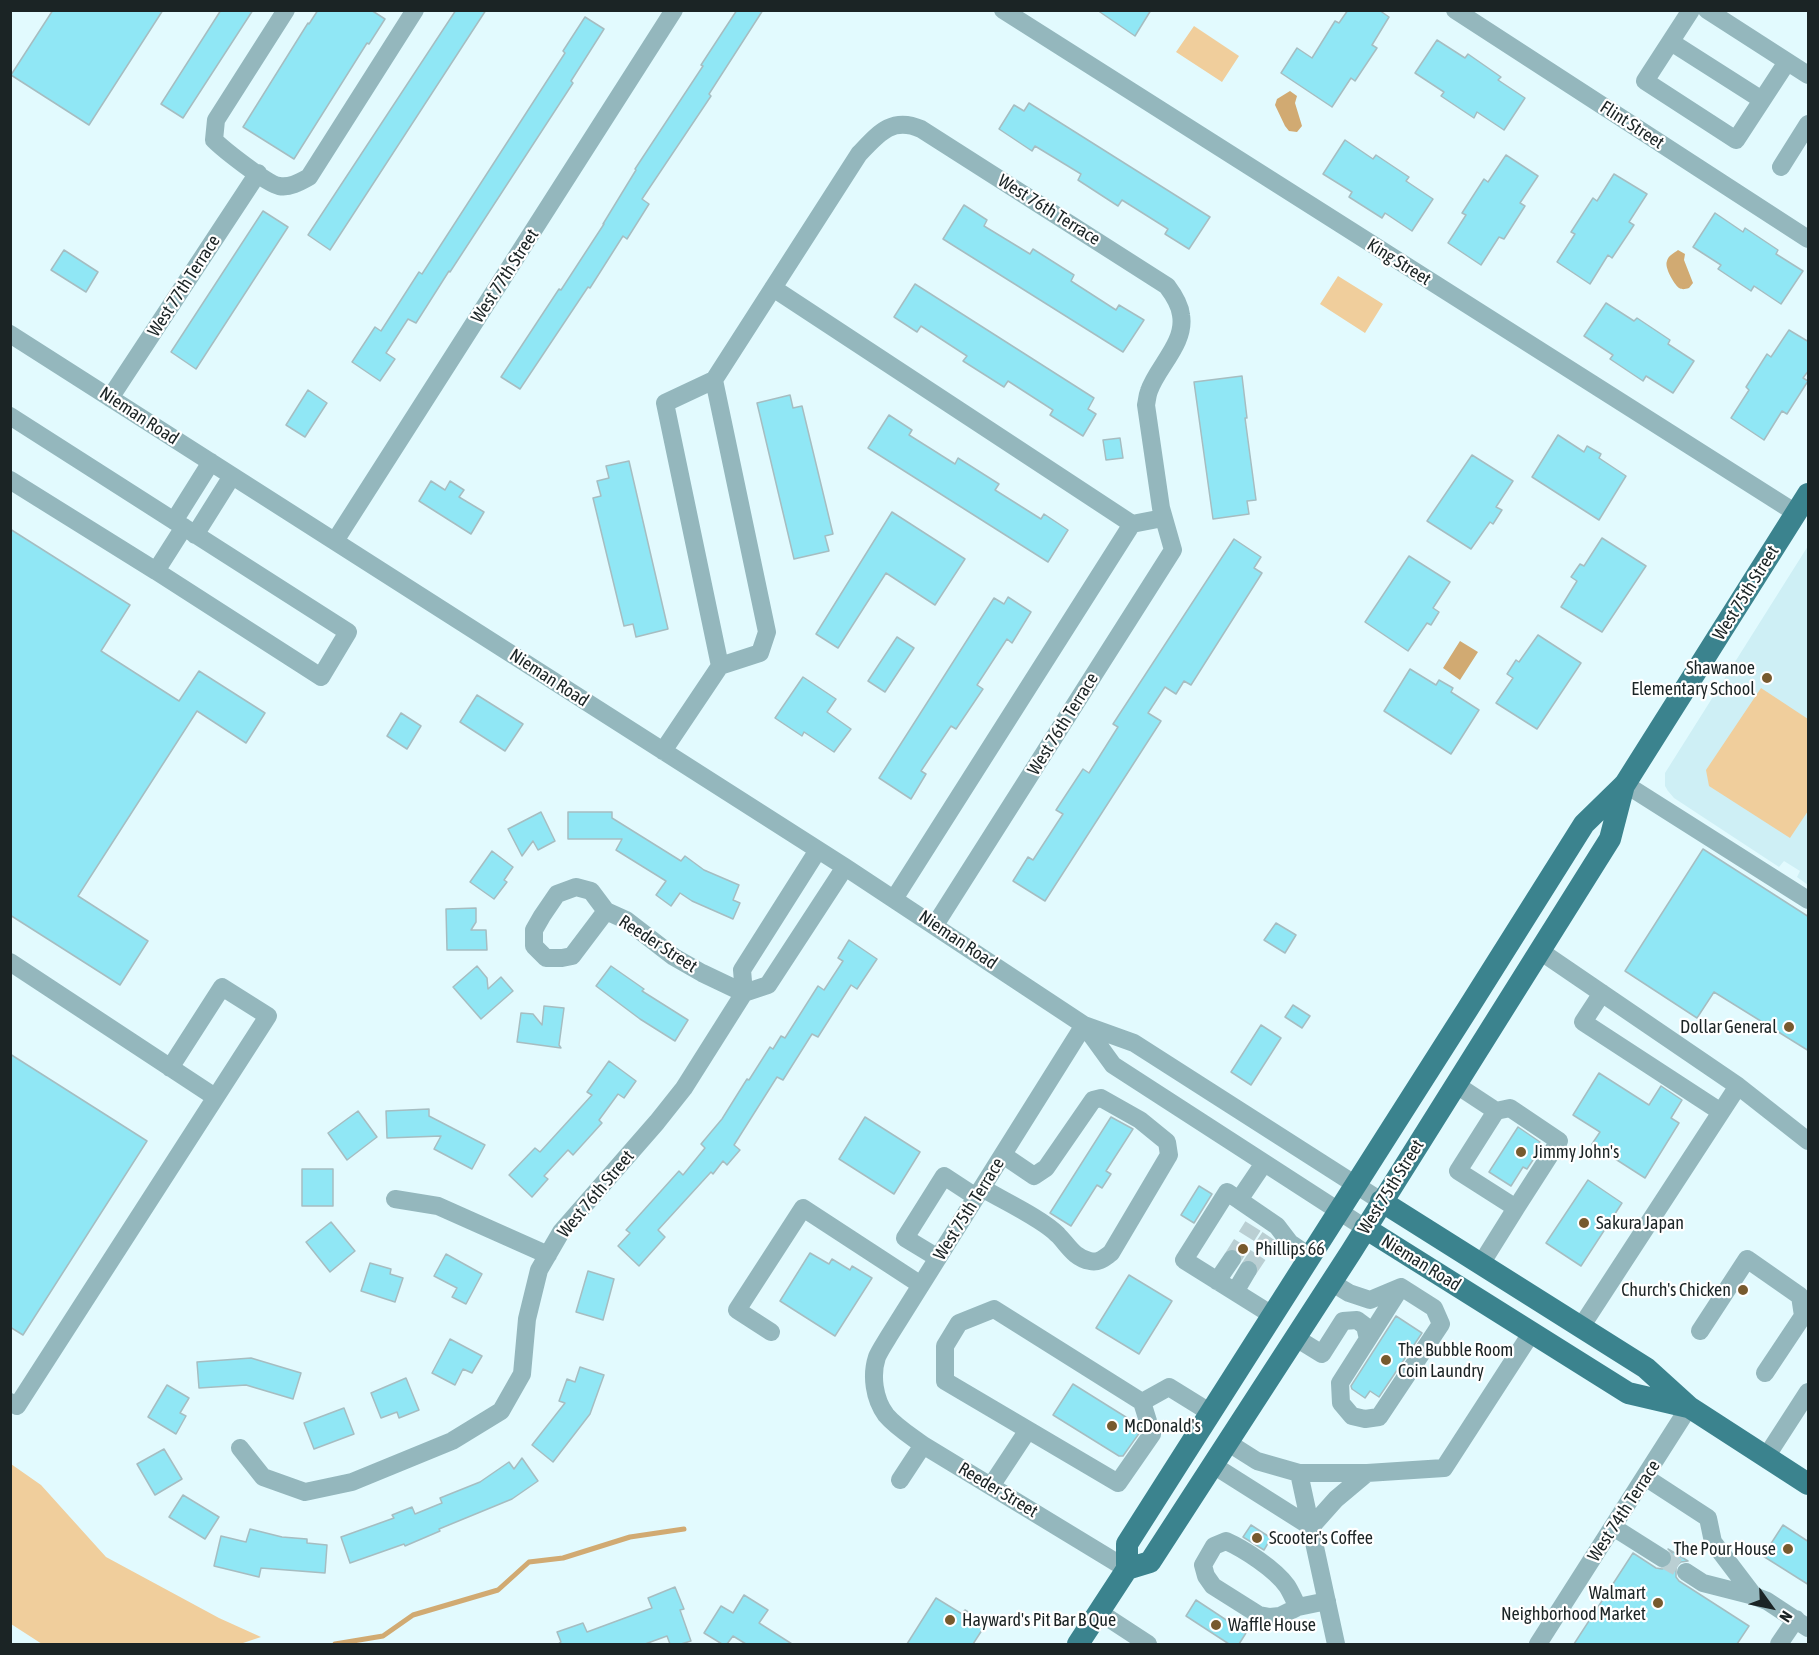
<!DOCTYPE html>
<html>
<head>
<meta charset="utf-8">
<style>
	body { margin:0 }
	#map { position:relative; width:1819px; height:1655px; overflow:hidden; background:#e2fafe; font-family:"Asap Condensed",sans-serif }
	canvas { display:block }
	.frame { position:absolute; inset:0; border:12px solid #1b2425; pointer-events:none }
	.north { position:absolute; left:1741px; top:1577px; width:60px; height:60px; -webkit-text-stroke:4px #fff; paint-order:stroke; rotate:123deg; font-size:16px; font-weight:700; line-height:24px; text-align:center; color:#1b2425 }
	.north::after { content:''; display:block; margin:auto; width:21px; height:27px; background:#1b2425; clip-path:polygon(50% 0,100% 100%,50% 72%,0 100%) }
</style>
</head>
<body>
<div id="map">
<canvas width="1819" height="1655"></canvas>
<div class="frame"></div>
<div class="north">N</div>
</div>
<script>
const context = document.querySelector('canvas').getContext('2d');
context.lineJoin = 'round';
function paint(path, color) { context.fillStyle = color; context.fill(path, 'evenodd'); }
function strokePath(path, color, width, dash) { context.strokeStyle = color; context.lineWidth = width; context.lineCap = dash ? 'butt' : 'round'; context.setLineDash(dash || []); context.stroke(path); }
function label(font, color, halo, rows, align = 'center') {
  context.font = font + ' "Asap Condensed",sans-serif'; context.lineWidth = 4.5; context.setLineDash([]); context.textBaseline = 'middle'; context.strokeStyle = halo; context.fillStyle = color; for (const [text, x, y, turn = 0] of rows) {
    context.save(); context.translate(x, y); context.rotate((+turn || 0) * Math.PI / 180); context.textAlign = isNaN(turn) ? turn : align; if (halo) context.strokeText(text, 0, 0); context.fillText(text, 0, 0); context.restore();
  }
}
const built = new Path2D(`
	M1808,546V885L1797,877L1800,871L1784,861L1779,867L1674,798L1668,791L1665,786V773Z`);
const green = new Path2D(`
	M1194,26L1239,56L1222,82L1176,52Z
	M1338,276L1383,304L1365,333L1320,304Z
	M1761,688L1808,719V811L1790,838L1709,786L1706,770Z
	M11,1464L41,1485L106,1557L219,1618L261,1637L240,1644H42L11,1624Z`);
const water = new Path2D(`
	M1290,91L1297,96L1295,103L1302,126L1297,132L1289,131L1285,126L1275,105L1277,99Z
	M1678,250L1685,254L1684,260L1693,283L1689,288C1685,289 1683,290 1679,288C1674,284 1664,267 1667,261C1668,256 1674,253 1678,250Z
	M1460,641L1478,652L1460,680L1443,668Z`);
const stream = new Path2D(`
	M335,1644L383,1636L413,1615L498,1590L529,1562L563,1558L630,1537L684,1529`);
const building = new Path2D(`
	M53,10H163L89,125L11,75Z
	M221,10H253L183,118L161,104Z
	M318,10H371L385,19L369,44L367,43L294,159L243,127L308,23L309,24Z
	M456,10H486L330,250L308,235Z
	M737,10H763L709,94L711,96L642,199L649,204L627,239L623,236L590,288L588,287L520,389L501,377L559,289L561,290L604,224H603L636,170L635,169L703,66L701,65Z
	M1097,10H1151L1135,36Z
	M1348,10H1379L1389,17L1372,45L1377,48L1355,81L1351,78L1332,107L1281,73L1297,48L1312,58L1335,21L1339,23Z
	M585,17L604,29L571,81L573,83L450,272L449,271L416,323L408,319L386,353L395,359L380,381L352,362L375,327L381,331L419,272L422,274L565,53L563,51Z
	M1437,40L1465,58L1468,54L1501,77L1498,80L1525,98L1504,130L1477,112L1474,118L1441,96L1444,92L1415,73Z
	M1029,103L1210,217L1189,249L1165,234L1168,229L1122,200L1118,206L1078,180L1081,174L1035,146L1032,151L999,129L1014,105L1024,111Z
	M1345,140L1373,159L1376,155L1409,177L1406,181L1433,199L1412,231L1385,213L1382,218L1349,197L1352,192L1323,174Z
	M1506,155L1538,176L1520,203L1525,206L1504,239L1499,237L1481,265L1448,243L1466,215L1462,213L1484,179L1488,182Z
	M1614,174L1647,194L1629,222L1634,225L1612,258L1608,255L1590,284L1557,262L1575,234L1571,232L1593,198L1597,201Z
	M964,205L987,220L984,226L1030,254L1033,249L1074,275L1071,281L1116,310L1119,305L1144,320L1123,352L943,239Z
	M263,211L288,227L196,369L171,352Z
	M1715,213L1743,232L1745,228L1778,250L1776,254L1803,271L1781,304L1754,286L1751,291L1718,269L1721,265L1693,247Z
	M64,250L98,272L86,292L51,270Z
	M915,284L1094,398L1088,409L1096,414L1083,436L1050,415L1053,410L1008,381L1004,387L963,361L967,356L921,326L917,332L894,317Z
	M1606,303L1634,321L1637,318L1670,340L1668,344L1694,361L1673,393L1646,376L1643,381L1610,359L1613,355L1584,336Z
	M1789,330L1809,342V370L1803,378L1808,381L1787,414L1782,411L1764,440L1731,418L1749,390L1746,387L1767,354L1771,357Z
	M1242,376L1247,418H1245L1256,500L1247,501L1249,514L1213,519L1194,382Z
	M308,390L327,403L305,437L286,425Z
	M790,395L793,408L802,406L833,534L825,536L829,551L794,559L757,403Z
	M889,415L912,430L909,435L955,464L958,458L999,484L995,490L1041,519L1044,514L1068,530L1048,562L868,448Z
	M1558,435L1584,452L1587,446L1601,454L1599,458L1626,476L1599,520L1532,477Z
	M1120,438L1123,458L1106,460L1103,440Z
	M1472,455L1513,481L1496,507L1502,510L1493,524L1490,522L1471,549L1427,521Z
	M629,461L668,629L636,637L633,624L624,626L593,498L601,496L597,481L609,478L606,466Z
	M431,481L445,490L450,481L464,490L459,497L484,512L471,534L419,501Z
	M892,512L965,559L935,605L886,573L838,648L816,634Z
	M10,529L130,605L101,651L179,701L199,671L265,713L246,743L197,711L78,896L148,941L120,985L10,915Z
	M1602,538L1646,566L1602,632L1561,607L1577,581L1571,577L1580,564L1584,566Z
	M1234,539L1261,557L1254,568L1262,573L1191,685L1184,681L1176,694L1165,687L1148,713L1161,721L1045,901L1013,881L1028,857L1033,860L1063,814L1056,810L1083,769L1089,773L1118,727L1113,724Z
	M1409,556L1450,582L1433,608L1439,612L1431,625L1427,623L1408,651L1365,622Z
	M1008,597L1031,612L1012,643L1007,639L977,685L983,689L956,729L951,726L921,771L926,774L911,799L879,778L994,598L1004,604Z
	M1538,635L1581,663L1537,729L1496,703L1513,678L1507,674L1516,660L1519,662Z
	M897,637L914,648L885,692L868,681Z
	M1410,669L1436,685L1439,680L1453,688L1451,692L1479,710L1451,754L1384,711Z
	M803,677L836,699L827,712L851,729L834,752L804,732L802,736L775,718Z
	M477,695L523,724L505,751L460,722Z
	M401,713L421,726L407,749L387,736Z
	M541,812L555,841L538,850L533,841L522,856L508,829Z
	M568,812H612V818L681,861L685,856L704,870L739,885L733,900L740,903L733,919L692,901L680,893L671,906L656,895L666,881L616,850L622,839H568Z
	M1703,849L1809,917V1051L1714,992L1697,1018L1625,971Z
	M492,851L513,867L504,880L507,882L494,899L470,882Z
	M476,908V922L471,930H486L487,950H447L446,909Z
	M1276,923L1296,935L1285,953L1264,940Z
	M849,940L877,959L857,989L851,985L818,1037L812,1034L783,1080L777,1077L734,1145L740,1150L727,1165L723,1161L713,1174L711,1172L658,1230L665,1237L639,1266L618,1246L630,1233L626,1230L679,1171L683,1175L705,1148L701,1144L722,1119L747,1079L749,1080L770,1047L773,1049L781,1036L785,1038L818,986L824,990L843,961L838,958Z
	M477,966L487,978L488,989L501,977L513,991L481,1019L453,987Z
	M611,966L644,989L642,991L688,1020L675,1041L640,1019L596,986Z
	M1293,1005L1310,1016L1302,1028L1285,1017Z
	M544,1006L564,1008L559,1045L561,1048L517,1042L521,1013L533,1014L542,1025Z
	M1261,1025L1281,1038L1251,1085L1231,1072Z
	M10,1054L147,1141L23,1335L10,1327Z
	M609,1061L636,1081L624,1098L618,1094L599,1120L602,1123L573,1155L568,1150L544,1176L548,1179L532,1197L509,1175L535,1148L540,1152L592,1095L587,1092Z
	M1599,1073L1649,1105L1661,1086L1682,1100L1671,1118L1679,1123L1645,1178L1592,1144L1600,1132L1573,1115Z
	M429,1109V1116L485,1145L472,1169L434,1149L441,1136L387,1138L386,1111Z
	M358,1111L377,1137L347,1160L328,1133Z
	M865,1117L920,1152L894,1194L839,1159Z
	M1111,1117L1133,1129L1106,1171L1111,1174L1102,1188L1097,1185L1071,1226L1050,1213Z
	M1518,1127L1540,1142L1535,1149L1539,1151L1527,1169L1523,1167L1511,1186L1489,1172Z
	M302,1169H333V1206H302Z
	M1588,1180L1622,1203L1581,1266L1546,1243Z
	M1199,1186L1212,1194L1194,1223L1181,1215Z
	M331,1222L355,1251L330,1272L306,1242Z
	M810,1253L829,1264L832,1259L850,1270L852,1266L872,1278L835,1336L780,1301Z
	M446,1254L482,1274L466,1304L452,1297L457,1288L434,1276Z
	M370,1263L391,1269L390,1274L403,1278L395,1302L361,1291Z
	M588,1271L614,1279L603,1320L576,1312Z
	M1129,1275L1172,1301L1139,1354L1096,1328Z
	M1396,1316L1422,1333L1379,1397L1370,1391L1365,1398L1352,1389L1351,1386Z
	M450,1339L482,1356L472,1373L463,1369L455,1385L432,1373Z
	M251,1358L301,1373L293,1399L246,1385L199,1388L197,1362Z
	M580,1367L604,1375L590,1414L553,1462L532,1445L565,1403L559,1401L567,1379L575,1382Z
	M406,1378L419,1410L399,1418L397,1412L381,1418L371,1393Z
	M1073,1384L1137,1424L1140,1432L1123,1456H1119L1053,1415Z
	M167,1385L189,1398L180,1413L186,1416L176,1434L148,1417Z
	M344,1408L354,1434L314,1449L304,1423Z
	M164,1449L182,1479L155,1495L137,1464Z
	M522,1458L538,1481L512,1499L439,1529L440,1531L405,1546L404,1544L350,1563L341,1537L394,1518L392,1515L412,1507L415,1514L442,1503L440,1498L480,1482L509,1462L514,1469Z
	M183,1495L219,1517L205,1539L169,1517Z
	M1251,1525L1271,1538L1264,1550L1243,1537Z
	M1783,1525L1809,1542V1585L1763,1556Z
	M250,1529L282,1537L307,1539V1543L327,1545L325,1573L261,1568L259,1577L214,1566L221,1536L246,1542Z
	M1668,1549L1688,1561L1681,1562L1676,1566V1577L1679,1581L1749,1626L1737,1644H1574L1633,1553L1656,1568L1662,1569L1671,1564L1673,1559L1672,1553Z
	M675,1587L684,1609L680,1610L691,1641L681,1644H670L667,1636L645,1644H558L561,1642L557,1632L583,1623L587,1632L652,1608L648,1598Z
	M744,1595L768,1610L759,1623L792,1644H746L733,1636L727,1644H722L704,1633L721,1606L733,1613Z
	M936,1598L962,1614L965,1610L978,1618L976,1621L984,1627L973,1644H907Z
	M1196,1600L1246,1633L1239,1644H1229L1186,1616Z`);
const minorTunnel = new Path2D(`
	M1232,1259L1253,1226
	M1248,1270L1270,1237
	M1662,1558L1686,1572`);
const minor = new Path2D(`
	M286,10L216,120L214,140C223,149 267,184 279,186C290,188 300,182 309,177L415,10
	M1003,10L1796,513
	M1455,10L1808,239
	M1691,10L1645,81L1736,140L1787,62
	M1707,10L1808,75
	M1671,42L1762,100
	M1781,167L1808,124
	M773,288L1132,524L1163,518
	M10,334L845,867L1084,1025L1134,1043L1381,1201
	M714,380L665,403L720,666
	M110,398L258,173
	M10,416L348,632L321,677L156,571
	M10,480L156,571L184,527
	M174,521L211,462
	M195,535L232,476
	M335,541L674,10
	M663,751L720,666L760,653L767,632L714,380L859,154C878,134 892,116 921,129L1167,286C1173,294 1180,305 1181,315C1186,343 1157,367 1149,391C1147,396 1147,401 1146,405L1161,508L1173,550L935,925
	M1625,784L1808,900
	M894,899L1132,524
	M606,911L572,956L562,958H546L534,946V930L542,916L557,894L576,887L591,891L606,911L626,920L674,957L702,973L744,993
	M1540,951L1738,1086L1808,1141
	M10,962L215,1097
	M744,993L768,985L845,867
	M1602,993L1583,1022L1721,1112
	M1084,1025L889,1336C885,1343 880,1350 877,1357C871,1375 874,1399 886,1415C896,1427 911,1436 923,1445L1127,1569
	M1084,1025L1113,1065L1365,1228
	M1455,1084L1496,1111L1458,1171L1516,1208L1481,1264
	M1496,1111L1510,1108L1559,1141L1516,1208
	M1264,1163L1239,1200L1277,1226L1290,1243L1309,1256
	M982,1188C1002,1200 1043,1219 1058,1235C1068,1245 1074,1258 1090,1261C1099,1263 1104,1258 1111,1253L1169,1155L1167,1142L1140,1120L1101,1098L1093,1100L1046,1168L1034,1176L1003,1155
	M395,1199L438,1206L548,1255
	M1239,1200L1227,1192L1184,1260L1272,1315
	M938,1258L905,1238L944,1176L976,1197
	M1217,1281L1232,1259
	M1331,1282L1349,1293L1370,1300L1401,1287L1434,1308L1441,1324L1379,1417L1365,1419L1352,1416L1341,1403L1340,1383L1401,1287
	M1235,1292L1248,1270
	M994,1309L1142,1402L1152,1434L1118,1483L945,1381V1346L959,1323Z
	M1581,1327L1738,1086
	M1700,1331L1747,1259L1800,1296L1803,1316L1765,1373
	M771,1332L737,1310L803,1208L921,1285
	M1296,1338L1322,1354L1343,1321L1357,1320L1365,1326L1368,1339
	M10,1402L17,1406L268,1016L222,987L170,1068
	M1142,1402L1169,1387L1211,1413
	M1227,1442L1257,1461L1299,1473H1367L1444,1468L1532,1332
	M240,1448L263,1477L305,1492L352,1482L452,1441L501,1411L522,1374L527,1319L539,1270L561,1232L657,1122L684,1088L744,993L742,970L818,850
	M1766,1457L1808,1392
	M1213,1465L1311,1527
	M1299,1473L1336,1644
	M1645,1477L1708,1518L1713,1542L1754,1596L1767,1601L1808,1628
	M900,1480L923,1445
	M991,1486L1028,1430
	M1311,1527L1336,1499L1367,1473
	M1613,1527L1662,1558
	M1686,1572L1703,1583L1754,1596
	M1298,1607C1294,1600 1291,1592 1287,1586C1275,1569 1244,1549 1226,1541L1214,1546L1203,1565L1206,1576L1213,1586L1259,1615L1270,1617L1280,1616L1298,1607L1327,1601
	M1099,1612L1148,1644
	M1538,1644L1689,1407
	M1779,1644L1796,1619`);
const major = new Path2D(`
	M1381,1201L1646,1368L1689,1407L1808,1484
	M1365,1228L1628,1393L1688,1407
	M1127,1569L1150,1562L1351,1252L1610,839L1624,785
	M1078,1644L1127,1569V1544L1467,1010L1584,824L1625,784L1808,494`);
const markers = [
	[1767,678,6,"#775a2e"],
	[1789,1027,6,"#775a2e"],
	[1521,1152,6,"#775a2e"],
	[1584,1223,6,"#775a2e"],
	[1243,1249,6,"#775a2e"],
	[1743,1290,6,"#775a2e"],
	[1386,1360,6,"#775a2e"],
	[1112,1426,6,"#775a2e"],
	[1257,1538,6,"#775a2e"],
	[1788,1549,6,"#775a2e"],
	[1658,1603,6,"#775a2e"],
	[950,1620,6,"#775a2e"],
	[1216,1625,6,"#775a2e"]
];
const streetNames = [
	["Flint Street",1632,125,33],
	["West 76th Terrace",1049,210,32],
	["King Street",1399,262,32],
	["West 77th Street",505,276,-57],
	["West 77th Terrace",184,286,-57],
	["Nieman Road",139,416,33],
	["West 75th Street",1746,593,-58],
	["Nieman Road",549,678,33],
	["West 76th Terrace",1063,724,-58],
	["Nieman Road",958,940,34],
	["Reeder Street",658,944,33],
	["West 75th Street",1391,1187,-58],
	["West 76th Street",596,1194,-50],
	["West 75th Terrace",969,1209,-58],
	["Nieman Road",1421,1263,32],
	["Reeder Street",998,1490,31],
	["West 74th Terrace",1624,1511,-57]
];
const poiNames = [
	["Shawanoe",1755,668,"right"],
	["Elementary School",1755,689,"right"],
	["Dollar General",1777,1027,"right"],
	["Jimmy John's",1533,1152],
	["Sakura Japan",1596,1223],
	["Phillips 66",1255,1249],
	["Church's Chicken",1731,1290,"right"],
	["The Bubble Room",1398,1350],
	["Coin Laundry",1398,1371],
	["McDonald's",1124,1426],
	["Scooter's Coffee",1269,1538],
	["The Pour House",1776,1549,"right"],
	["Walmart",1646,1593,"right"],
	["Neighborhood Market",1646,1614,"right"],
	["Hayward's Pit Bar B Que",962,1620],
	["Waffle House",1228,1625]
];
paint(built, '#ceeff5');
paint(green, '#f0ce9c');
paint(water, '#d1aa72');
strokePath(stream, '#d1aa72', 5);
paint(building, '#90e7f5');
strokePath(building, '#a6bdc1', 1.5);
strokePath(minorTunnel, '#bacfd3', 18, [18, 9]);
strokePath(minor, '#94b7bd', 18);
strokePath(major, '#3b838e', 22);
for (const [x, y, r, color] of markers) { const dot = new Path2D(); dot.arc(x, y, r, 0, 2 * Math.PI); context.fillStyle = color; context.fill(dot); strokePath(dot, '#fff', 2); }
label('18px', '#1b2425', '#fff', streetNames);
label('18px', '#1b2425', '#fff', poiNames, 'left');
</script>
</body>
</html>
